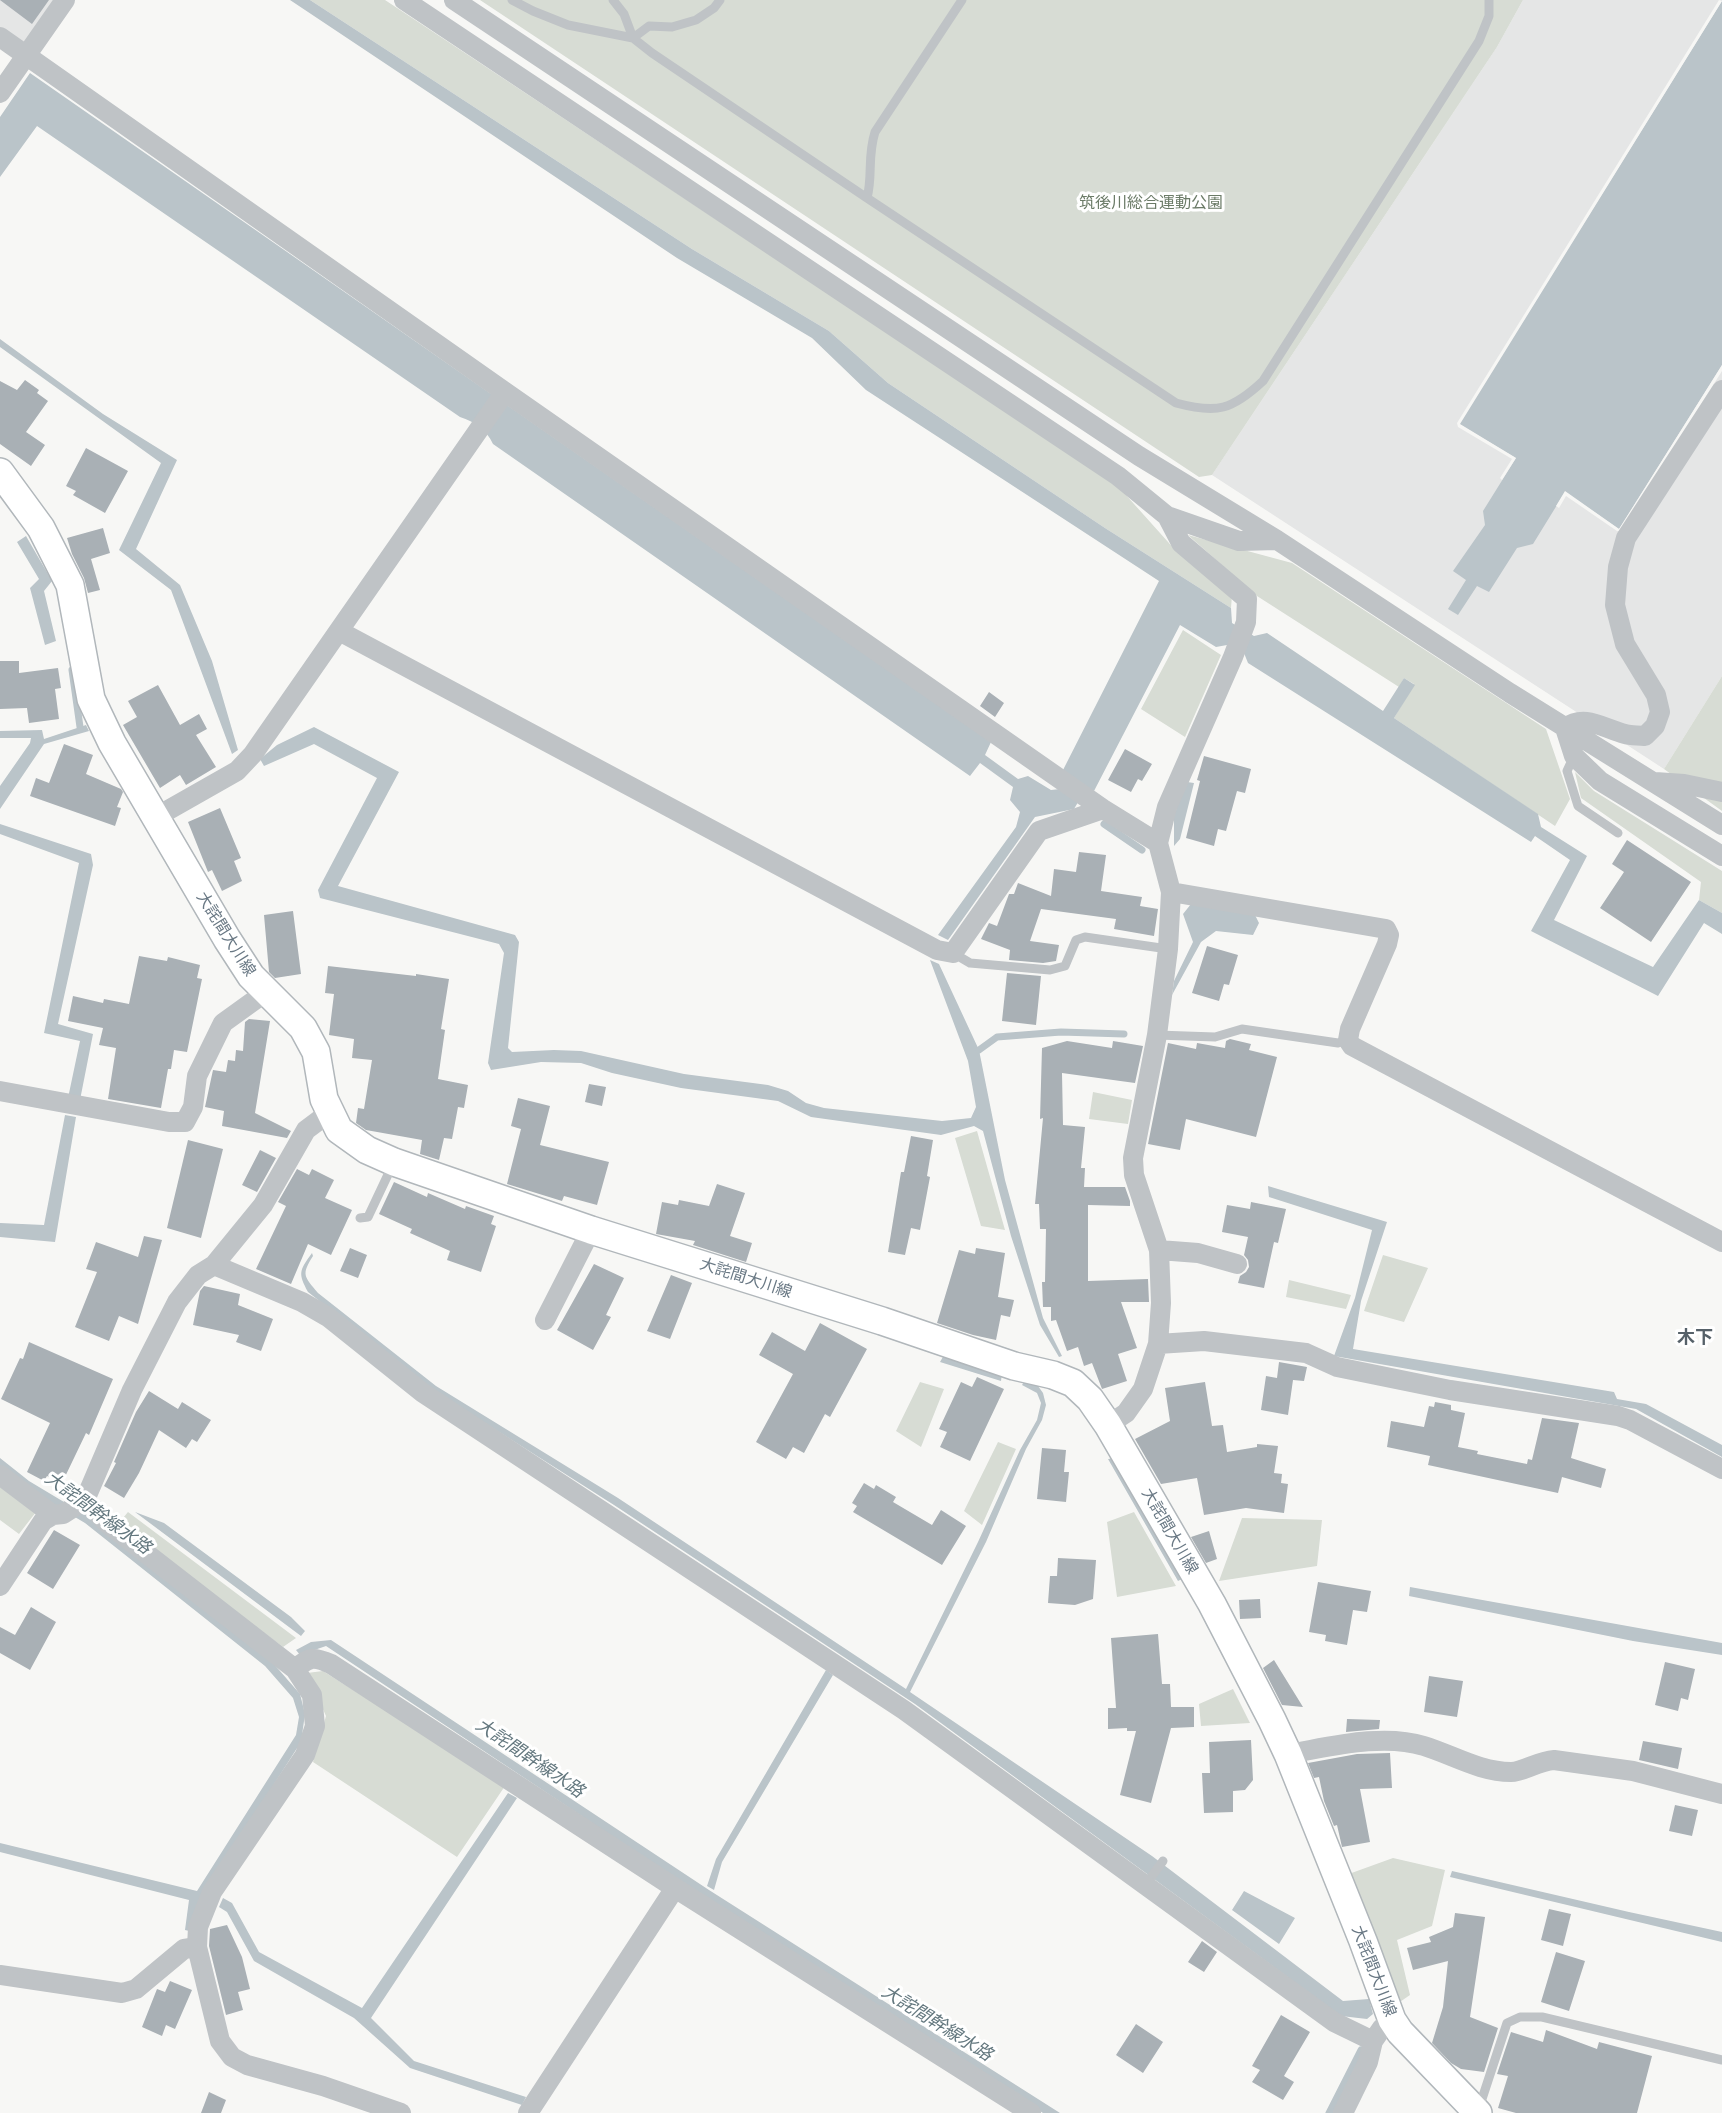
<!DOCTYPE html>
<html>
<head>
<meta charset="utf-8">
<style>
	body { margin:0 }
	canvas { display:block; background:#f7f7f5 }
</style>
</head>
<body>
<canvas width="1722" height="2113"></canvas>
<script>
const context = document.querySelector('canvas').getContext('2d');
context.lineJoin = 'round';
function paint(path, color) { context.fillStyle = color; context.fill(path, 'evenodd'); }
function strokePath(path, color, width, dash) { context.strokeStyle = color; context.lineWidth = width; context.lineCap = dash ? 'butt' : 'round'; context.setLineDash(dash || []); context.stroke(path); }
function label(font, color, halo, rows, align = 'center') {
  context.font = font + ' "Golos Text","Noto Sans JP",sans-serif'; context.lineWidth = 6; context.setLineDash([]); context.textBaseline = 'middle'; context.strokeStyle = halo; context.fillStyle = color; for (const [text, x, y, turn = 0] of rows) {
    context.save(); context.translate(x, y); context.rotate((+turn || 0) * Math.PI / 180); context.textAlign = isNaN(turn) ? turn : align; if (halo) context.strokeText(text, 0, 0); context.fillText(text, 0, 0); context.restore();
  }
}
const built = new Path2D(`
	M0,0H57L24,46L0,29Z
	M1523,0H1722V676L1664,769L1212,475L1497,47Z`);
const green = new Path2D(`
	M310,0H385L1117,485L1177,552L1232,595L1231,608L1105,528L888,383L829,331L692,249Z
	M480,0H1523L1497,47L1212,475L1199,477Z
	M1188,535L1292,563L1546,729L1570,799L1555,826L1394,718L1414,684L1404,678L1399,687L1257,596Z
	M1183,630L1221,655L1185,737L1141,709Z
	M1722,676V811L1664,769Z
	M1575,772L1594,791L1722,871V913L1699,900L1701,882L1581,798Z
	M1093,1092L1132,1100L1128,1124L1089,1119Z
	M977,1131L1005,1230L981,1226L955,1138Z
	M1383,1255L1428,1268L1404,1322L1364,1311Z
	M1289,1280L1351,1295L1346,1309L1286,1297Z
	M920,1382L944,1389L921,1447L896,1431Z
	M998,1442L1016,1449L982,1525L964,1511Z
	M0,1485L36,1512L19,1534L0,1520Z
	M128,1512L296,1638L283,1647L118,1524Z
	M1134,1512L1176,1586L1117,1597L1107,1522Z
	M1242,1518L1322,1520L1317,1566L1219,1581Z
	M323,1671L505,1786L457,1857L313,1762L326,1716L307,1673Z
	M1233,1689L1250,1723L1201,1726L1199,1704Z
	M1393,1858L1445,1870L1432,1926L1397,1940L1410,1995L1394,2006L1346,1875Z`);
const water = new Path2D(`
	M290,0H310L692,249L829,331L888,383L1105,528L1231,608L1232,623L1254,636L1267,633L1383,711L1404,678L1415,685L1394,718L1538,814L1541,827L1587,856L1554,920L1653,967L1699,900L1722,913V934L1704,923L1658,996L1531,931L1570,860L1535,836L1531,842L1248,663L1244,653L1227,645L1216,647L1180,625L1094,791L1087,787L1074,809L1035,817L948,940L938,935L1016,827L1020,812L1010,800L1013,787L980,763L970,776L493,444C486,429 475,422 460,417L37,126L0,177V117L30,73L991,742L985,755L1018,779L1028,776L1051,790L1060,789L1063,770L1159,581L866,390L812,338L677,258Z
	M1722,1V365L1619,529L1565,492L1533,544L1517,548L1489,592L1477,586L1458,615L1448,609L1466,580L1453,571L1485,525L1483,511L1516,458L1459,424Z
	M0,339L103,414L177,460L136,549L180,585L212,661L238,750L232,754L171,590L119,550L161,463L0,347Z
	M26,536L52,581L44,591L56,641L45,645L30,588L39,579L17,542Z
	M86,725L89,731L44,744L0,809V786L30,743L31,738H0V731L42,730L44,739Z
	M314,727L399,772L338,886L515,935L519,942L508,1048L512,1052L554,1050L581,1051L684,1074L768,1085L788,1091L806,1103L824,1108L942,1121L971,1118L976,1107L968,1061L930,960L939,964L979,1050L1005,1180L1043,1318L1062,1356L1059,1357L1040,1325L1011,1236L983,1131L974,1126L941,1135L811,1117L778,1101L681,1088L612,1073L581,1063L541,1062L491,1070L488,1063L504,953L499,944L320,898L318,890L377,778L314,744L264,766L260,759L277,745Z
	M1187,782L1194,783L1180,839L1174,846V815Z
	M0,824L91,854L93,865L58,1024L93,1034L80,1100L68,1098L80,1041L44,1033L79,863L0,834Z
	M1191,904L1254,913L1259,923L1253,935L1216,931L1201,942L1172,995L1174,981L1193,942L1183,914Z
	M65,1115L76,1117L55,1242L0,1237V1223L44,1225Z
	M1268,1186L1387,1222L1361,1301L1353,1349L1614,1392L1617,1399L1646,1404L1722,1445V1457L1636,1409L1334,1356L1355,1298L1372,1230L1269,1197Z
	M312,1253L313,1256C301,1275 304,1276 318,1293L436,1386L618,1498L906,1689L978,1542L1020,1450L1037,1420L1041,1403L1037,1393L1022,1385L1024,1382L1038,1386L1043,1393L1046,1405L1042,1420L1026,1449L986,1542L910,1692L1152,1856L1343,2001L1369,1999L1373,2014L1367,2019L1341,2016L915,1704L614,1505L430,1388L308,1292C298,1273 299,1271 312,1253Z
	M944,1355L1002,1373L1001,1381L940,1362Z
	M0,1458L29,1481L89,1517L273,1663L300,1694L305,1714L301,1742L203,1895L189,1931L185,1930L189,1900L0,1852V1843L197,1891L296,1735L299,1717L293,1698L265,1666L85,1523L26,1488L0,1468Z
	M1115,1458L1182,1579L1178,1581L1108,1459Z
	M135,1512L164,1523L291,1617L305,1631L301,1636Z
	M1410,1587L1722,1643V1655L1633,1641L1409,1596Z
	M331,1640L709,1890L1060,2113H1043L699,1894L326,1646L300,1655L296,1650L311,1642Z
	M826,1670L833,1675L722,1862L714,1890L707,1886L716,1859Z
	M508,1793L517,1798L371,2018L414,2061L526,2097L522,2105L410,2068L354,2018L254,1961L227,1912L219,1907L223,1898L232,1903L259,1952L362,2008Z
	M1452,1871L1629,1912L1722,1932V1942L1450,1877Z
	M1244,1891L1295,1918L1279,1944L1232,1910Z`);
const pier = new Path2D(`
	M1719,0L1722,1L1460,424L1516,458L1502,480L1500,478L1512,459L1458,427L1457,423Z
	M1722,365V371L1621,531H1617L1566,496L1559,508L1556,506L1565,491L1619,529Z`);
const stream = new Path2D(`
	M72,670L80,727
	M1104,824L1142,850
	M979,1050L997,1037L1061,1032L1124,1034
	M1329,2113L1361,2050`);
const building = new Path2D(`
	M0,0H49L32,24Z
	M25,380L39,390L37,393L48,401L26,432L45,445L31,466L0,444V381L17,390Z
	M86,448L128,471L105,513L73,495L76,491L66,486Z
	M103,528L110,553L91,559L100,590L88,593L84,578L72,554L67,538Z
	M0,661H19V673L58,668L61,688L55,689L59,719L29,723L27,708L0,709Z
	M158,685L180,725L199,714L207,729L196,735L216,767L186,785L180,775L160,788L123,725L137,717L128,701Z
	M989,692L1004,703L995,717L980,706Z
	M64,744L93,755L86,774L121,789L123,792L117,807L121,808L115,826L30,796L36,778L49,783Z
	M1125,749L1152,764L1142,781L1138,779L1131,792L1108,780Z
	M1204,756L1251,769L1245,793L1237,791L1226,831L1218,829L1214,846L1186,838L1200,781L1197,780Z
	M220,808L241,858L234,861L242,881L222,891L212,870L208,872L188,822Z
	M1627,840L1691,882L1651,942L1600,908L1624,872L1612,864Z
	M1079,852L1106,855L1101,891L1142,897L1140,906L1158,909L1154,936L1114,929L1116,919L1041,909L1030,941L1059,945L1056,961L1043,963L1009,960L1010,950L981,939L989,923L997,926L1009,894H1014L1018,883L1051,896L1054,869L1076,872Z
	M293,911L301,974L275,978L269,972L264,915Z
	M1207,946L1238,955L1229,985L1224,984L1219,1001L1192,993Z
	M139,956L167,961L168,957L200,965L197,978L202,979L187,1052L174,1050L171,1069H168L161,1108L108,1099L116,1048L99,1045L103,1028L68,1021L73,996L103,1003L104,999L129,1004Z
	M328,966L416,976V974L449,979L441,1029L445,1030L438,1079L468,1085L464,1108L458,1107L452,1139L444,1138L439,1160L420,1154L422,1140L366,1130L356,1123L358,1108L364,1109L372,1060L352,1058L354,1039L329,1035L334,994L325,993Z
	M1007,973L1041,976L1036,1025L1002,1021Z
	M249,1019L270,1021L255,1113L291,1131L287,1138L222,1126L224,1111L205,1107L213,1070L226,1072L228,1060L235,1061L236,1050L243,1051L245,1022Z
	M1230,1039L1251,1044L1249,1050L1277,1057L1256,1137L1186,1119L1180,1150L1148,1144L1168,1043L1196,1049L1197,1043L1225,1048L1226,1041Z
	M1067,1041L1112,1048L1113,1041L1143,1046L1135,1083L1062,1073L1063,1125L1085,1127L1081,1168H1085L1084,1187H1125L1130,1201V1206L1088,1205V1281L1148,1279L1149,1302H1121L1137,1348L1118,1354L1127,1381L1102,1389L1092,1363L1084,1366L1078,1347L1067,1351L1056,1320L1051,1321V1307H1043L1042,1282H1045L1046,1229H1040L1039,1204H1035L1043,1118L1040,1119L1042,1048Z
	M589,1084L606,1087L602,1106L585,1102Z
	M518,1098L550,1106L540,1145L609,1162L597,1205L564,1196L562,1201L507,1184L521,1129L511,1126Z
	M911,1136L933,1140L927,1176L930,1177L920,1230L911,1228L905,1255L888,1252L901,1172H904Z
	M188,1140L223,1149L201,1238L167,1228Z
	M260,1150L276,1158L257,1192L242,1185Z
	M297,1169L309,1175L312,1169L334,1180L325,1198L352,1210L331,1255L308,1244L291,1284L256,1269L286,1206L278,1202Z
	M394,1182L427,1197L428,1193L465,1209L466,1206L494,1216L491,1224L496,1226L481,1272L447,1260L450,1251L410,1233L412,1229L379,1214Z
	M717,1184L745,1193L730,1236L752,1243L746,1262L693,1245L695,1241L656,1234L662,1202L678,1205L679,1200L709,1206Z
	M1251,1202L1286,1209L1278,1243L1274,1242L1264,1288L1238,1283L1240,1276L1246,1272L1249,1267L1248,1260L1244,1255L1248,1237L1222,1232L1227,1205L1250,1209Z
	M144,1236L162,1240L138,1324L119,1316L109,1341L75,1327L97,1272L86,1269L96,1242L138,1257Z
	M350,1248L367,1255L358,1278L340,1271Z
	M976,1248L1005,1253L998,1297L1014,1300L1010,1317L1001,1315L996,1340L973,1335L937,1323L959,1250L975,1254Z
	M594,1264L624,1278L606,1315L611,1317L593,1350L557,1330Z
	M671,1275L692,1283L670,1339L647,1331Z
	M204,1286L240,1294L238,1305L273,1319L261,1351L236,1342L239,1335L193,1325L200,1291Z
	M820,1323L867,1349L830,1417L825,1414L804,1453L793,1447L786,1459L756,1442L793,1374L759,1355L772,1332L805,1351Z
	M29,1342L113,1379L89,1435L86,1433L62,1483L47,1476L44,1481L27,1472L50,1423L1,1399L20,1358L23,1359Z
	M1279,1362L1307,1367L1304,1381L1293,1380L1288,1415L1261,1410L1266,1376L1277,1378Z
	M977,1377L1004,1389L970,1461L940,1447L947,1432L939,1429L961,1382L972,1387Z
	M1205,1382L1212,1426L1223,1425L1227,1452L1257,1447V1444L1278,1446L1274,1473L1282,1474L1281,1483L1288,1484L1284,1513L1246,1508L1204,1515L1197,1478L1161,1484L1135,1439L1170,1421L1165,1388Z
	M149,1391L178,1409L182,1402L211,1420L197,1442L192,1439L186,1448L159,1430L139,1473L124,1498L104,1486L116,1463L114,1462L136,1412Z
	M1435,1402L1451,1405V1410L1465,1413L1458,1447L1478,1451L1477,1454L1527,1464L1528,1459L1532,1460L1542,1418L1579,1423L1571,1458L1606,1469L1601,1488L1562,1477L1558,1493L1428,1465L1430,1456L1387,1447L1391,1421L1424,1427L1429,1406L1434,1407Z
	M1042,1448L1066,1450L1064,1472H1069L1066,1502L1037,1499Z
	M864,1483L874,1489L876,1485L896,1497L893,1502L932,1525L941,1510L966,1526L942,1565L853,1512L857,1506L852,1503Z
	M54,1530L80,1545L53,1589L27,1573Z
	M1209,1531L1217,1559L1206,1563L1191,1537Z
	M1058,1558L1096,1560L1093,1599L1075,1605L1048,1603L1050,1576H1057Z
	M1318,1582L1371,1591L1367,1612L1353,1610L1347,1645L1325,1641L1326,1635L1309,1632Z
	M1260,1599L1261,1618L1240,1619L1239,1600Z
	M31,1607L56,1622L30,1670L0,1653V1627L15,1635Z
	M1158,1634L1162,1684H1170L1171,1707H1194V1727L1171,1728L1151,1803L1120,1795L1136,1731H1127V1728L1108,1729V1708H1116L1111,1638Z
	M1274,1660L1303,1707L1282,1705L1263,1668Z
	M1665,1662L1695,1669L1688,1700L1681,1698L1678,1711L1655,1705Z
	M1429,1676L1463,1681L1457,1717L1424,1712Z
	M1347,1719L1380,1720L1379,1729L1346,1732Z
	M1251,1740L1253,1780L1245,1790L1233,1791V1812L1204,1813L1202,1773H1210L1209,1742Z
	M1643,1741L1682,1748L1678,1769L1639,1760Z
	M1390,1753L1392,1788L1360,1789L1370,1842L1342,1847L1337,1825L1334,1826L1324,1801L1319,1777L1314,1778L1308,1763L1357,1754Z
	M1675,1805L1698,1810L1692,1836L1669,1831Z
	M1549,1909L1571,1914L1563,1946L1541,1940Z
	M1455,1913L1485,1917L1470,2017L1498,2028L1484,2072L1461,2069L1451,2063L1432,2043L1443,2007L1448,1961L1413,1970L1407,1948L1431,1942L1429,1937L1453,1927Z
	M227,1925L242,1957L250,1989L238,1992L243,2010L226,2015L209,1946L210,1929Z
	M1202,1941L1217,1952L1204,1972L1188,1962Z
	M1556,1952L1585,1961L1569,2011L1541,2002Z
	M170,1981L192,1990L175,2029L166,2025L162,2036L142,2027L157,1989L165,1992Z
	M1281,2015L1310,2032L1284,2076L1294,2082L1283,2100L1252,2082L1260,2070L1252,2066Z
	M1136,2024L1163,2042L1143,2073L1116,2055Z
	M1546,2030L1597,2049L1599,2042L1652,2056L1637,2113H1516L1498,2108L1508,2076L1497,2074L1511,2032L1543,2042Z
	M209,2092L226,2100L221,2113H201Z`);
const lane = new Path2D(`
	M512,0L533,11L568,25L633,38L652,53L867,198L1176,403C1217,414 1232,410 1263,381L1479,41L1489,16V0
	M613,0L624,14L633,38
	M633,38L649,26L672,27L696,20L714,8L720,0
	M867,198C873,176 867,157 875,132L962,0
	M1574,756L1567,771L1578,806L1618,833
	M953,953L970,963L1050,970L1065,966L1076,940L1085,937L1168,949
	M1157,1035L1215,1037L1242,1029L1338,1043L1348,1040
	M360,1218L368,1217L393,1164
	M1146,1884L1163,1861
	M1479,2108L1507,2023L1520,2017H1542L1722,2060`);
const street = new Path2D(`
	M404,0L1118,476L1167,516
	M454,0L1139,456L1277,540L1510,693L1722,825
	M0,37L505,392L1103,809L1158,843
	M0,93L65,0
	M1722,390L1626,538L1618,567L1615,605L1625,644L1656,695L1660,712L1655,726L1645,736C1638,735 1631,736 1625,734C1604,729 1585,713 1565,728L1574,756L1600,781L1722,856
	M339,631L937,950L953,953L1039,831L1103,809
	M1655,782L1684,784L1722,792
	M156,817L237,771L253,754L505,392
	M1171,892L1386,929L1389,935L1387,944L1350,1029L1348,1040L1352,1046L1722,1242
	M0,1091L169,1122H185L193,1107L197,1076L223,1023L266,992
	M1159,1250L1198,1253L1237,1264
	M214,1265L302,1302L328,1317L423,1393L904,1710L1334,2022L1373,2041
	M545,1320L591,1230
	M1158,1344L1204,1341L1306,1353L1337,1367L1450,1390L1618,1416L1630,1420L1722,1469
	M1108,1425L1126,1413L1143,1389L1158,1344L1161,1303L1159,1250L1134,1175L1133,1158L1157,1035L1168,949L1171,892L1158,843L1167,807L1233,657L1246,622L1247,599L1181,543L1167,516L1239,541L1277,540
	M0,1475L53,1515L63,1514L85,1500L107,1523L295,1669L312,1695L315,1726L305,1755L212,1892L198,1927L197,1947L220,2041L232,2057L247,2065L323,2086L401,2113
	M85,1500L132,1390L177,1302L198,1275L214,1265L263,1205L306,1130L330,1112
	M0,1586L43,1521L53,1515
	M295,1669C309,1657 313,1656 331,1664L675,1888L1031,2113
	M1288,1754C1330,1747 1382,1733 1424,1746C1453,1755 1480,1772 1511,1772C1523,1772 1538,1761 1554,1760L1633,1771L1722,1794
	M0,1975L122,1993L136,1989L184,1949L197,1947
	M528,2113L675,1888
	M1343,2113L1368,2062L1373,2041L1382,2028L1392,2020`);
const secondary = new Path2D(`
	M0,472L41,528L70,585L91,699L112,743L227,939L251,976L303,1028L316,1052L324,1099L339,1130L367,1150L394,1162L591,1230L882,1321L1014,1366L1053,1375L1073,1383L1090,1399L1108,1425L1212,1604L1272,1720L1288,1754L1363,1941L1392,2020L1400,2032L1478,2113`);
const parkNames = [
	["筑後川総合運動公園",1151,203]
];
const streetNames = [
	["大詫間大川線",226,934,58],
	["大詫間大川線",746,1278,18],
	["大詫間大川線",1170,1531,60],
	["大詫間大川線",1374,1971,69]
];
const neighbourhoodNames = [
	["木下",1695,1337]
];
const waterNames = [
	["大詫間幹線水路",98,1513,36],
	["大詫間幹線水路",530,1758,34],
	["大詫間幹線水路",937,2023,32]
];
paint(built, '#e5e6e6');
paint(green, '#d7dcd4');
paint(water, '#bac4c9');
paint(pier, '#f7f7f5');
strokePath(stream, '#bac4c9', 7);
paint(building, '#a9b0b5');
strokePath(secondary, '#b1b7bb', 30);
strokePath(lane, '#bfc3c6', 9);
strokePath(street, '#bfc3c6', 20);
strokePath(secondary, '#fff', 27);
label('16px', '#6b7b67', '#fff', parkNames);
label('16px', '#697884', '#fff', streetNames);
label('bold 18px', '#566169', '#fff', neighbourhoodNames);
label('italic 18px', '#64787f', '#fff', waterNames);
</script>
</body>
</html>
